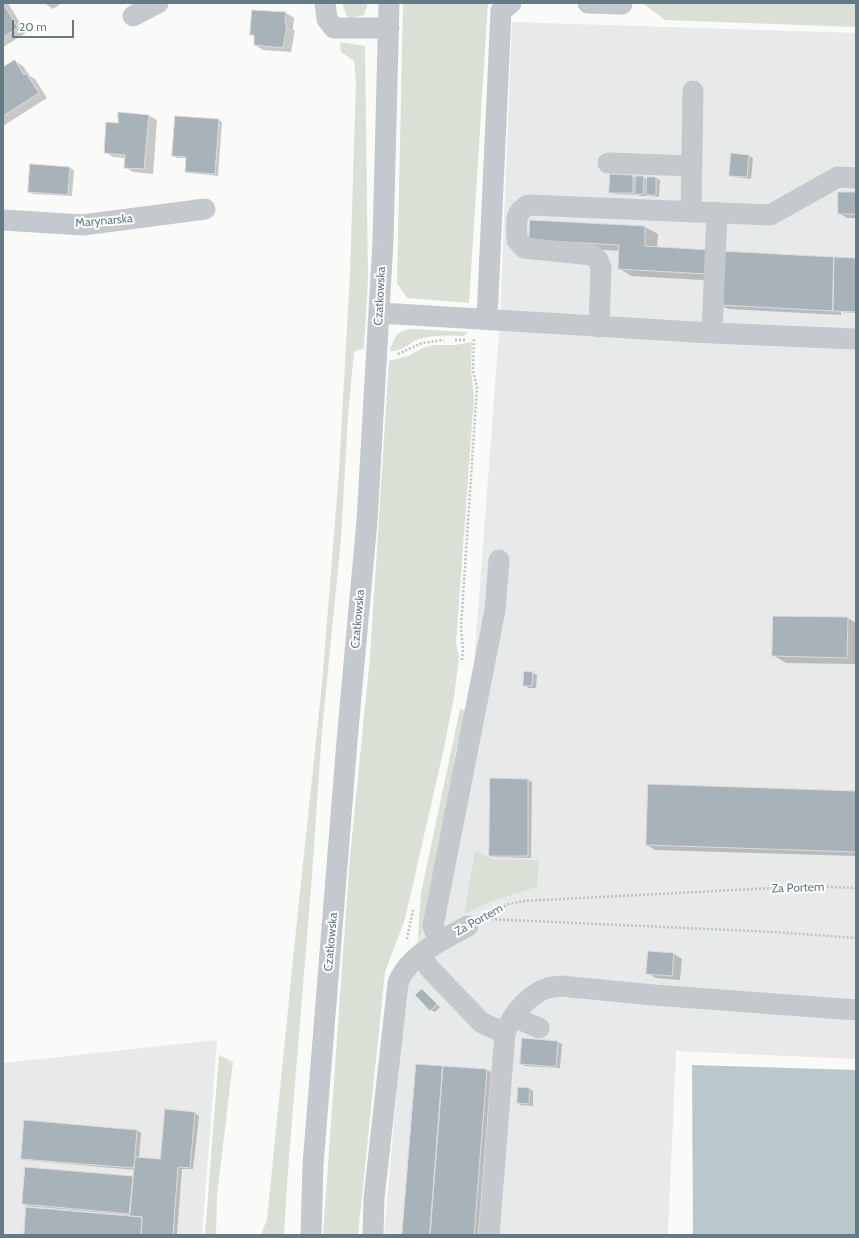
<!DOCTYPE html>
<html>
<head>
<meta charset="utf-8">
<style>
	body { margin:0 }
	#map { position:relative; width:859px; height:1238px; overflow:hidden; background:#fafaf8; font-family:Cabin,sans-serif }
	canvas { display:block }
	.frame { position:absolute; inset:0; border:4px solid #647a84; pointer-events:none }
	.scale { position:absolute; left:12px; top:20px; width:62px; height:18px; box-sizing:border-box; border:2px solid #647a84; border-top:0; padding-left:5px; font-size:12px; line-height:14px; white-space:nowrap; color:#647a84; -webkit-text-stroke:3px #fff; paint-order:stroke }
</style>
</head>
<body>
<div id="map">
<canvas width="859" height="1238"></canvas>
<div class="frame"></div>
<div class="scale">20 m</div>
</div>
<script>
const context = document.querySelector('canvas').getContext('2d');
context.lineJoin = 'round';
function paint(path, color) { context.fillStyle = color; context.fill(path, 'evenodd'); }
function strokePath(path, color, width, dash) { context.strokeStyle = color; context.lineWidth = width; context.lineCap = dash ? 'butt' : 'round'; context.setLineDash(dash || []); context.stroke(path); }
function label(font, color, halo, rows, align = 'center') {
  context.font = font + ' Cabin,sans-serif'; context.lineWidth = 4; context.setLineDash([]); context.textBaseline = 'middle'; context.strokeStyle = halo; context.fillStyle = color; for (const [text, x, y, turn = 0] of rows) {
    context.save(); context.translate(x, y); context.rotate((+turn || 0) * Math.PI / 180); context.textAlign = isNaN(turn) ? turn : align; if (halo) context.strokeText(text, 0, 0); context.fillText(text, 0, 0); context.restore();
  }
}
const built = new Path2D(`
	M512,22L856,33V1059L676,1051L668,1235H384L405,997L472,691L500,320Z
	M217,1040L202,1235H3V1063Z`);
const green = new Path2D(`
	M342,3H368L364,15L348,19Z
	M403,3H488L469,303L407,298L397,283Z
	M642,3H856V27L665,20Z
	M340,42L365,46L368,279L364,348L354,352L348,416L341,539L322,731L311,888L288,1170L284,1235H261L267,1219L295,939L322,684L339,471L350,274L356,82L354,61L341,52Z
	M412,329L468,332L463,336C448,335 433,335 419,339C409,343 401,352 390,351C394,337 396,331 412,329Z
	M472,342L471,368L474,397L456,643L459,657L454,697L444,748L405,919L385,972L358,1235H323L350,856L370,657L389,361L408,356L425,347L435,345H455Z
	M460,709L471,712L468,723L456,750L446,822L429,917L422,933L418,938L421,893Z
	M475,851L492,859L539,860L537,887L495,900L464,914Z
	M219,1055L233,1062L217,1195L216,1235H205Z`);
const water = new Path2D(`
	M692,1065L856,1070V1235H693Z`);
const shadow = new Path2D(`
	M3,3H8L26,33L3,47Z
	M44,3H62L53,9Z
	M253,11L286,13L294,18L293,30H295L291,52L263,50L255,45V37L251,34Z
	M15,61L23,66L30,76L35,79L47,98L3,126V68Z
	M149,116L157,120L153,174L133,172L125,167L126,158L113,157L105,152Z
	M218,120L222,122L218,176L190,173L186,171L187,158H177L173,155Z
	M749,156L753,158L751,179L734,177L730,175Z
	M70,168L74,170L72,196L33,194L29,192Z
	M611,175L633,176L637,178L643,177L648,180L656,178L660,180L659,197L651,196L647,194V196H640L637,194V195L614,194L610,192Z
	M856,193V218H847L839,213Z
	M645,227L658,234L657,247L856,259V313L841,312V315L728,309L720,304V281L631,276L619,268L620,251L543,246Z
	M774,617L848,618L856,623V664L786,663L773,655Z
	M533,673L537,675L536,688H528L525,685Z
	M491,779L528,780L532,782L531,858L494,857L490,855Z
	M856,792V856L655,850L647,845Z
	M674,954L682,959L680,980L656,978L647,973Z
	M422,990L440,1007L435,1012L431,1010Z
	M523,1039L558,1042L562,1044L560,1068L525,1066L521,1063Z
	M487,1070L491,1072L478,1235H403Z
	M530,1089L533,1091V1106L521,1105L518,1103Z
	M166,1110L195,1113L199,1116L193,1169H182L177,1235H25L129,1217L130,1215L27,1206L23,1203L26,1168L134,1178L135,1170L26,1160L22,1158L25,1121L137,1130L141,1133L139,1158L161,1160Z`);
const building = new Path2D(`
	M3,3L18,28L3,37Z
	M252,10L286,12L285,24L287,25L283,48L254,45V35H250Z
	M15,60L24,75L26,73L39,93L3,116V67Z
	M118,112L149,115L144,169L124,168L125,155L104,153L106,122L118,123Z
	M175,116L219,119L215,174L185,172L186,157L172,156Z
	M731,153L749,155L747,177L729,176Z
	M30,164L70,167L68,195L28,192Z
	M610,174L633,175V193H609Z
	M636,176H644L643,194H635Z
	M647,177H656V195H646Z
	M838,192H856V214H838Z
	M530,220L645,226V246L709,250L707,274L618,269L619,245L529,240Z
	M720,251L834,257L833,311L719,305Z
	M834,257L856,258V312L833,311Z
	M773,616L848,617L847,658L772,656Z
	M524,671L533,672L532,686H523Z
	M490,778L528,779V856H489Z
	M648,784L856,791V852L646,845Z
	M648,951L674,953L672,976L646,974Z
	M422,989L437,1004L430,1011L415,995Z
	M522,1038L558,1041L556,1067L520,1064Z
	M416,1064L443,1066L430,1235H402Z
	M443,1066L487,1069L474,1235H430Z
	M518,1087L530,1088L529,1104L517,1103Z
	M165,1109L195,1112L190,1168L178,1167L173,1235H141L142,1217L129,1216L135,1157L160,1159Z
	M24,1120L137,1130L134,1168L21,1159Z
	M25,1167L133,1176L130,1214L22,1204Z
	M26,1207L142,1217L141,1235H24Z`);
const path = new Path2D(`
	M455,340H466
	M398,354L422,343L444,340
	M462,660L463,649L461,627L477,387L473,371L474,338
	M486,915L509,904L524,901L812,886L856,888
	M487,919L775,932L856,938
	M407,939L413,910`);
const minor = new Path2D(`
	M325,3L327,19L334,28H389
	M588,3L622,4
	M133,16L158,3
	M608,163L692,166
	M691,212L693,91
	M3,220L83,225L205,209
	M380,313L712,333L856,339
	M487,319L501,11L511,3
	M599,327L601,268L598,260L592,255L524,248L517,240C517,225 513,213 528,205L770,215L838,177L856,178
	M712,333L717,212
	M439,942L433,926L495,610L499,560
	M420,955L430,969L482,1023L505,1033L489,1235
	M514,1017L539,1028
	M505,1033C512,1015 528,994 548,988C552,987 556,987 560,986L654,995L856,1010
	M311,1235L313,1165L347,741L367,521L383,241L389,3
	M373,1235L374,1198L398,983C408,955 444,939 468,926`);
const streetNames = [
	["Marynarska",104,221,-5],
	["Czatkowska",380,296,-87],
	["Czatkowska",358,619,-85],
	["Za Portem",798,888,-2],
	["Za Portem",479,920,-29],
	["Czatkowska",331,942,-85]
];
paint(built, '#e8eae9');
paint(green, '#dbe0d7');
paint(water, '#b9c8cb');
paint(shadow, '#0003');
paint(building, '#a7b3b8');
strokePath(building, '#dcdcda', 1);
strokePath(path, '#bdc1c3', 2.5, [2, 2]);
strokePath(minor, '#c3c9cc', 21);
label('12px', '#647a84', '#fff', streetNames);
</script>
</body>
</html>
